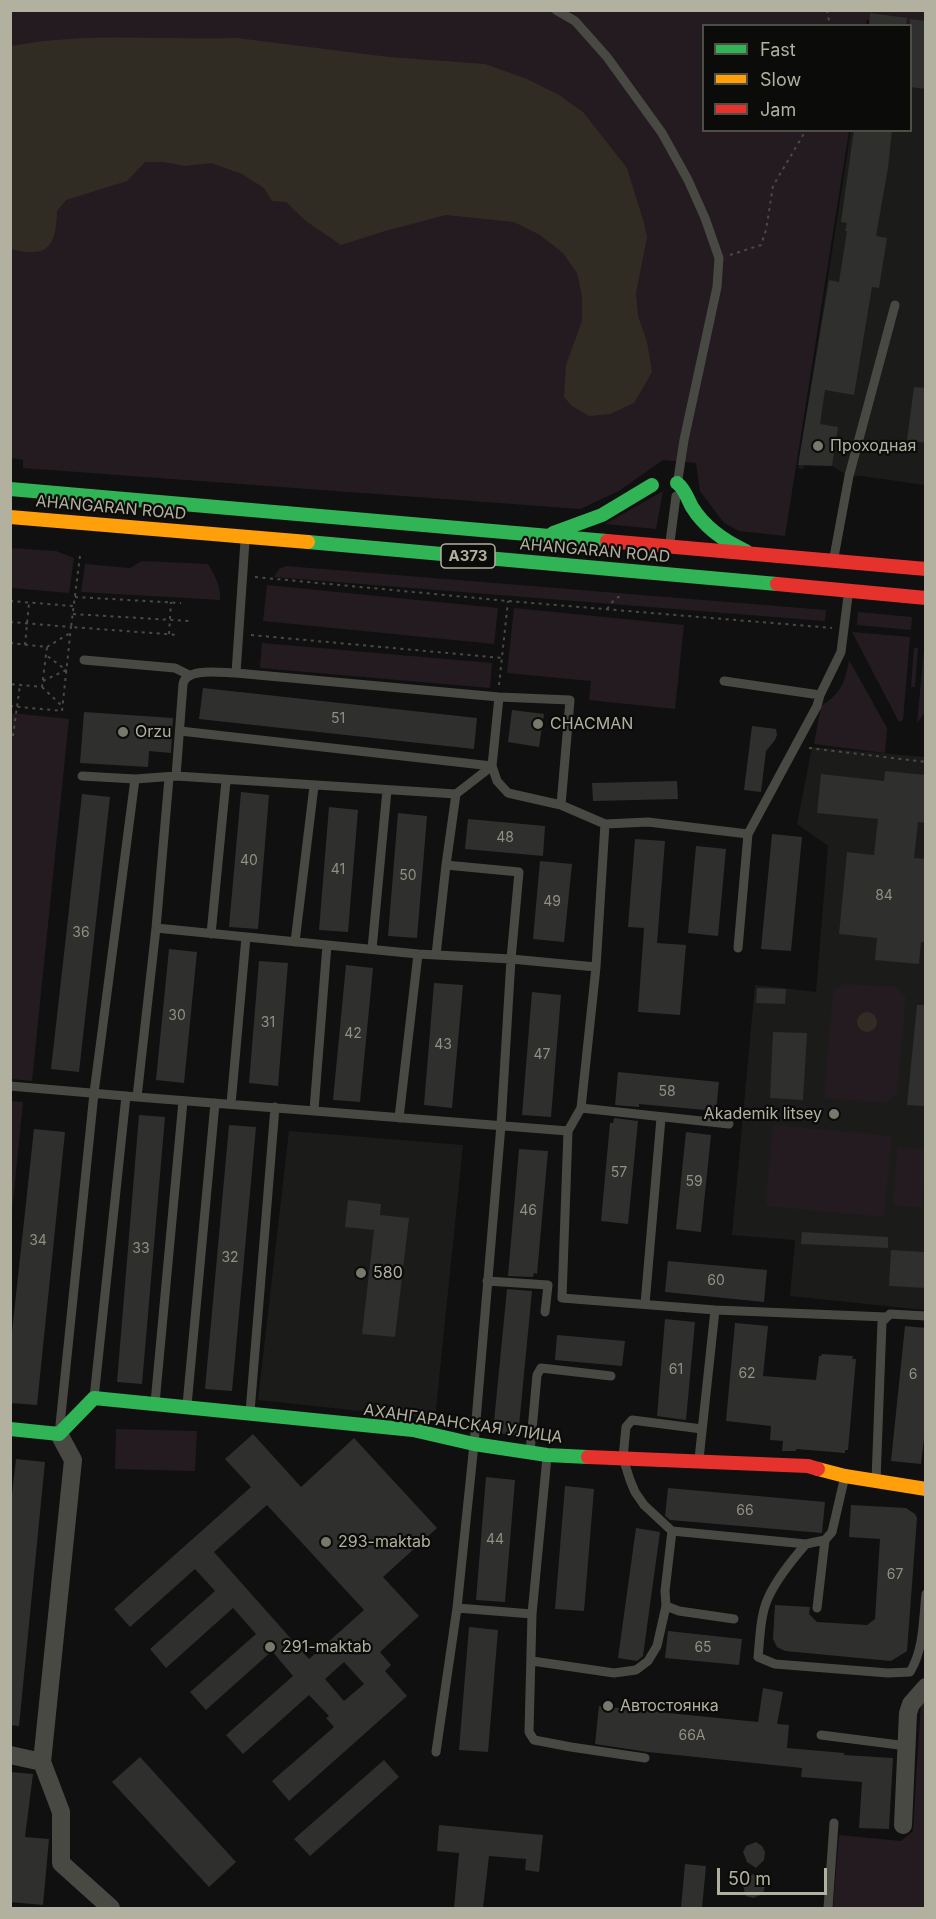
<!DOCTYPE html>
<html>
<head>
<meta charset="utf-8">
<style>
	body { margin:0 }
	#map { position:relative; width:936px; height:1919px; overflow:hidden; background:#101010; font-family:Inter,sans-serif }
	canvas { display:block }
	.frame { position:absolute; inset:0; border:12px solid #b2b09f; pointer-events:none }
	.legend { position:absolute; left:702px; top:24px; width:210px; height:108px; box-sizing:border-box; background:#0b0b0a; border:2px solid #4e4d46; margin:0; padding:8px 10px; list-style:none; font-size:18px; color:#b2b09f }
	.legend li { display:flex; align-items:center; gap:12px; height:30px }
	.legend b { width:30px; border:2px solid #4e4d46 }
	.scale { position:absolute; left:717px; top:1868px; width:110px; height:27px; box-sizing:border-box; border:3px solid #b2b09f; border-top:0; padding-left:8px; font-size:18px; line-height:21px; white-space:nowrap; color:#b2b09f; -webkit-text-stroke:4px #0b0b0a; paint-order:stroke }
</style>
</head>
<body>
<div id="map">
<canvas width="936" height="1919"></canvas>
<div class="frame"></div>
<ul class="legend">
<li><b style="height:8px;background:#30b455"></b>Fast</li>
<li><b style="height:8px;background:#ff9f0a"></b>Slow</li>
<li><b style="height:8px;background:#e5322d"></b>Jam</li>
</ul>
<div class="scale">50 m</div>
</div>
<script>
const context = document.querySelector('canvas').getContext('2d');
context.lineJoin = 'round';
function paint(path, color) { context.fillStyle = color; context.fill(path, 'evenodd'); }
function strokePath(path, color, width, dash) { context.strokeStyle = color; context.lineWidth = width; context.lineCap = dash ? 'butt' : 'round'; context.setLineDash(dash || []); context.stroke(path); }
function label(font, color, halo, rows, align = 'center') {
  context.font = font + ' Inter,sans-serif'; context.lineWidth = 4.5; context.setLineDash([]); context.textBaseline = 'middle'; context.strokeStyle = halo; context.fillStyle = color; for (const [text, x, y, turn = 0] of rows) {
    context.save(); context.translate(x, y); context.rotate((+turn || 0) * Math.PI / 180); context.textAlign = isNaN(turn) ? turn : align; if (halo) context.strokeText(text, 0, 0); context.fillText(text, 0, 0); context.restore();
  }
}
const built = new Path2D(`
	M911,27L925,28V485L861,476H849L832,466L804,465L803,469L798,468L851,131L910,130Z
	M812,747L925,757V1310L790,1296L795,1240L732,1235L755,985L816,992L828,846L797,824Z
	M289,1131L463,1145L435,1419L258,1400Z`);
const green = new Path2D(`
	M10,11H925V26L867,20L866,26H704V130L849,131L785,536L739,531L724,523L700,491L696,463L663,460L619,491L580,509L23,468V460L10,458Z
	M663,491L656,529L605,524Z
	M10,548L56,551L74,558L69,593L11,588Z
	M142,561L208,564C215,576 221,586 220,600L81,592L85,564L130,568Z
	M286,566L826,610L825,621L274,577L279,569Z
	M267,585L498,608L494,644L263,621Z
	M514,608L684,625L675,709L589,700L591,681L507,673Z
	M858,612L912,617L911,630L857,625Z
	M852,632L910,637L903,720L899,722Z
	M925,639V712L917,723Z
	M262,643L492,663L490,688L260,668Z
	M914,648H918L915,687H911Z
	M849,660L887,728L885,753L814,744L821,706C841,693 845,683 849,660Z
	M11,713L69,719L32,1081L11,1079Z
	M844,984L895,987L906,997L897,1093L885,1103L824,1098L833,991Z
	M11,1101L23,1102L11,1222L10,1101Z
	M773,1125L892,1136L884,1217L765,1206Z
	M897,1147L925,1150L922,1208L893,1205Z
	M116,1429L197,1431L195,1471L115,1469Z
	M925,1698V1908H833L839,1835L901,1841L913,1831L921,1702Z`);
const water = new Path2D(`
	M237,38L389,57L485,64L527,79L559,95L583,112L627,168L644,223L647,237L636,293L638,316L647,342L652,372L634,403L610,414L589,416L572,406L564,397L566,365L582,321V296L577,273L563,253L540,235L514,222L446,215L385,231L341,245L306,221L286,202L272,201L264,188L242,174L211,163L186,166L163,162H145L127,181L66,200L57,211C56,246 48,259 11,249V46C83,32 163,40 237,38Z
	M857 1022a10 10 0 1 1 20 0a10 10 0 1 1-20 0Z`);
const building = new Path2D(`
	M870,13L907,18L906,26H869Z
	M910,19L926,21V89L910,87Z
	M854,130H892L888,168L876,236L887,238L879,288L872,287L854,395L825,390L820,424L838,427L832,466L798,465L829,280L839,282L847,231H845L847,223L841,222Z
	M914,387L926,388V443L907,440Z
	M203,688L477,718L474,749L199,719Z
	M512,710L544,714L539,747L508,742Z
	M84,712L173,718L171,753L149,751L148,767L80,763Z
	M752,726L776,729L777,735L775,740L766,751L761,792L744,790Z
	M885,771L926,775V823L918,822L914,858L926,859V942H921L919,964L875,960L877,938L839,934L847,852L874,855L878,819L817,813L821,774L884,781Z
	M677,781L678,799L593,801L592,783Z
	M241,792L269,795L258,929L229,927Z
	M82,794L110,797L79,1072L51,1069Z
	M329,807L358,810L348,932L319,930Z
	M398,813L427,816L417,938L388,936Z
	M468,819L545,826L543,856L465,849Z
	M772,834L802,837L791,951L761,949Z
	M635,839L665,841L657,943L686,945L680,1015L638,1012L644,928L628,927Z
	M696,846L726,849L718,936L688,933Z
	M540,861L572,864L564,942L533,939Z
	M169,949L197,952L184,1083L156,1080Z
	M259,961L288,963L278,1086L249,1083Z
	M346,965L373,968L360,1102L333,1100Z
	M434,983L463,985L452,1108L424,1105Z
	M757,988L786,989L785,1004L756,1003Z
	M532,992L561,995L551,1117L522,1115Z
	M917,1005H926V1106L907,1105Z
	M773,1032L807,1033L803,1100L770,1098Z
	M618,1072L719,1082L716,1111L639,1104V1107L615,1105Z
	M139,1115L165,1117L142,1384L117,1382Z
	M614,1118L638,1121L628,1224L601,1221L610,1123H613Z
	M229,1125L256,1127L232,1391L205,1389Z
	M34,1129L65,1132L37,1405L10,1403V1350Z
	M686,1132L711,1135L701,1232L676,1229Z
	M519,1149L548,1151L537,1274L534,1273L533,1277L508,1276Z
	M348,1200L381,1204L380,1215L409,1218L395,1337L362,1334L374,1230L345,1227Z
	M802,1232L888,1237V1248L801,1244Z
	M891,1250L926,1252V1288L889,1286Z
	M668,1261L767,1270L764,1302L665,1292Z
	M507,1289L532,1291L518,1436L493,1432Z
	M665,1319L695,1322L686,1420L657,1416Z
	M735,1323L768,1326L763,1376L816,1380L819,1356H821L822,1354L853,1356L852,1359H856L848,1450H845V1453L796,1449V1451H782L783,1441L770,1440L771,1426L726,1421Z
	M905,1326L926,1328V1421L921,1464L891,1461Z
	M557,1335L625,1341L622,1366L555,1360Z
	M253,1434L301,1487L354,1438L437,1528L383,1577L419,1616L380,1652L391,1665L385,1671L407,1696L289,1801L272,1781L334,1727L326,1718L329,1716L309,1695L243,1754L226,1735L293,1676L272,1651L206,1710L190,1692L256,1634L233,1608L166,1668L150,1649L215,1591L195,1569L130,1627L114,1609L251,1487L225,1459ZM267,1505L364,1610L309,1659L214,1552ZM344,1662L364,1684L344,1701L325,1679Z
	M16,1459L45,1462L19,1726L10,1725V1511Z
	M486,1477L515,1480L505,1602L476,1600Z
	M565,1486L594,1489L584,1611L555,1609Z
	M668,1488L825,1502L822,1533L670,1520L665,1516Z
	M851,1505L906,1508L915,1514L917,1518L907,1651L891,1661L785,1651L777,1647L773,1639L775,1605L810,1607L809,1614L817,1622L867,1625L875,1619L880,1539L849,1537Z
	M636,1528L660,1532L643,1656L637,1661L618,1658Z
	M469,1627L498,1630L488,1752L459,1750Z
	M668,1631L742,1639L739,1665L665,1658Z
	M763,1688L783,1692L777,1724L789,1725L787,1748L844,1753V1755L893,1758L889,1829L859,1828L862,1782L801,1777L802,1768L648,1752L595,1744L599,1706L758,1722Z
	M140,1757L236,1862L209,1887L112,1782Z
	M384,1760L399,1777L310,1856L294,1839Z
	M10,1772L33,1774L25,1837L49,1839L43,1905L10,1902Z
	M439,1825L543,1835L539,1872L525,1870L526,1859L489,1856L483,1908H454L459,1853L437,1851Z
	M756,1842L762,1846L765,1852L764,1860L756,1868L747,1862L743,1852L746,1846Z
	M685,1864L706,1866L702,1908H681Z
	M753,1874L762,1879L765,1886L763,1894L753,1898L746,1896L743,1886L746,1880Z`);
const path = new Path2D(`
	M827,10L830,26
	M730,255L761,245L766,230L773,186L806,130
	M80,556L71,627L179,635
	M255,577L508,601L832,628
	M75,597L181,603
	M10,601L73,606
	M607,609L614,600L623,594
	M73,614L189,621
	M10,622L71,627L62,711L10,706
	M169,634L171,602
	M251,635L502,658
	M10,643L47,647L42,687L10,684
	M25,645L29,603
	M47,647L70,633
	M43,681L66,670L46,655
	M499,685L508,601
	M42,687L62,706
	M13,736L20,685
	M809,748L926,762`);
const lane = new Path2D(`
	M556,10L575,21L607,57L662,133L688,180L705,218L719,258L717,287L684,440L678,479
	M670,542L676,496
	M834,557L849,476L895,305
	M84,660L175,668L189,675
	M236,673L499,697L570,700L561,805
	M724,681L820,695
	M499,697L492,766L497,781L508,793L561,805L605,824L596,967L581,1108L568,1131L562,1298L715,1310
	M180,731L492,766L456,794L446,865
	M82,776L135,779
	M176,776L456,794
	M605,824L648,822L748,834
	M156,928L418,954L511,959L596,967
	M211,934L226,781
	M295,942L314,786
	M738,948L748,834L817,706L820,695L841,652L848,596
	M372,949L387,790
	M436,955L446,865L519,872L511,959L501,1125L474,1444L457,1608L436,1752
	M10,1086L137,1097L568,1131
	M137,1097L156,928L169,778
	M231,1104L246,937
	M581,1108L729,1124
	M314,1110L327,945
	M399,1118L418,954
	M487,1281L548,1285L545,1312
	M645,1304L661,1118
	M94,1398L126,1096
	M155,1403L183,1101
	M187,1405L215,1103
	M250,1412L275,1107
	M60,1425L94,1093L135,779L176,776L183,684C186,667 222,673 236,673L245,541
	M702,1429L632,1420L626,1427L623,1458L630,1480L635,1492L644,1505L672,1531L806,1544L825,1540L832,1532L845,1476
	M530,1452L537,1375L541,1368L611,1376
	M547,1457L532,1614L529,1732L534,1740L571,1747L645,1758
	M699,1459L715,1310L886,1317
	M876,1480L882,1322L890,1314L926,1316
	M672,1531L665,1591L666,1606L679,1611L734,1619
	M806,1544C792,1560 777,1578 768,1598C760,1616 760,1638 758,1657L775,1664L888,1673L910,1672
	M457,1608L532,1614
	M817,1608L825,1540
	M532,1661L614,1673L636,1670L648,1661L657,1646L666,1606
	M910,1672C924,1649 923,1621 926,1594
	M821,1735L907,1746
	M828,1908L834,1823`);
const street = new Path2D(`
	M59,1434L73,1460L42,1762L61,1812V1863L111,1908
	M10,1755L42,1762
	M903,1825L908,1713L911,1704L926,1687`);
const fast = new Path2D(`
	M677,483C685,489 687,498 692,507C705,528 724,541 746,551
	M10,489L607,541
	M553,533L602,515L652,485
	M308,542L777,584
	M10,1429L59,1434L94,1398L413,1430L474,1444L547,1455L588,1457`);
const slow = new Path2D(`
	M10,517L308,542
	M818,1469L845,1476L926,1489`);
const jam = new Path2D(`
	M607,541L926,569
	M777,584L926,598
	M588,1457L808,1466L818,1469`);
const markers = [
	[818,446,6,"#79786d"],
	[538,724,6,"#79786d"],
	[123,732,6,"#79786d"],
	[834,1114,6,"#79786d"],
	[361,1273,6,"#79786d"],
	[326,1542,6,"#79786d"],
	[270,1647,6,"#79786d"],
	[608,1706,6,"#79786d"]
];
const numberNames = [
	["51",338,719],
	["48",505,838],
	["40",249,861],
	["41",338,870],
	["50",408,876],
	["84",884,896],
	["49",552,902],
	["36",81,933],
	["30",177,1016],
	["31",268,1023],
	["42",353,1034],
	["43",443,1045],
	["47",542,1055],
	["58",667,1092],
	["57",619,1173],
	["59",694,1182],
	["46",528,1211],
	["34",38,1241],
	["33",141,1249],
	["32",230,1258],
	["60",716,1281],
	["61",676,1370],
	["62",747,1374],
	["6",913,1375],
	["66",745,1511],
	["44",495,1540],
	["67",895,1575],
	["65",703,1648],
	["66А",692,1736]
];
const shields = [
	[468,556,54]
];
const shieldNames = [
	["A373",468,556]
];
const poiNames = [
	["Проходная",830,446],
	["CHACMAN",550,724],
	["Orzu",135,732],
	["Akademik litsey",822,1114,"right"],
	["580",373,1273],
	["293-maktab",338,1542],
	["291-maktab",282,1647],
	["Автостоянка",620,1706]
];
const streetNames = [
	["AHANGARAN ROAD",111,508,5],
	["AHANGARAN ROAD",595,551,5],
	["АХАНГАРАНСКАЯ УЛИЦА",463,1424,8]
];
paint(built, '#1b1c1a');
paint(green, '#231b20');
paint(water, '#312c23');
paint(building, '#2f2f2d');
strokePath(path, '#4b4a45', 2, [3, 4.5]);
strokePath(lane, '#494944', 9);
strokePath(street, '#494944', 18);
strokePath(fast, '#30b455', 14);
strokePath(slow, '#ff9f0a', 14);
strokePath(jam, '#e5322d', 14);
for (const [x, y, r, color] of markers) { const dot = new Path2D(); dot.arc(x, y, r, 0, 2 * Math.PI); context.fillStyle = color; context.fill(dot); strokePath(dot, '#0b0b0a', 2); }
label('14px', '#919082', null, numberNames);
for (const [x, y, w] of shields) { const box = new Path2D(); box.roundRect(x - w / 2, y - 12, w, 24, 4.5); context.fillStyle = '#0b0b0a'; context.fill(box); strokePath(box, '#b2b09f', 1.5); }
label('bold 15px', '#b2b09f', null, shieldNames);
label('16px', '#b2b09f', '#0b0b0a', poiNames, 'left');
label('16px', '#b2b09f', '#0b0b0a', streetNames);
</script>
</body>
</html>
